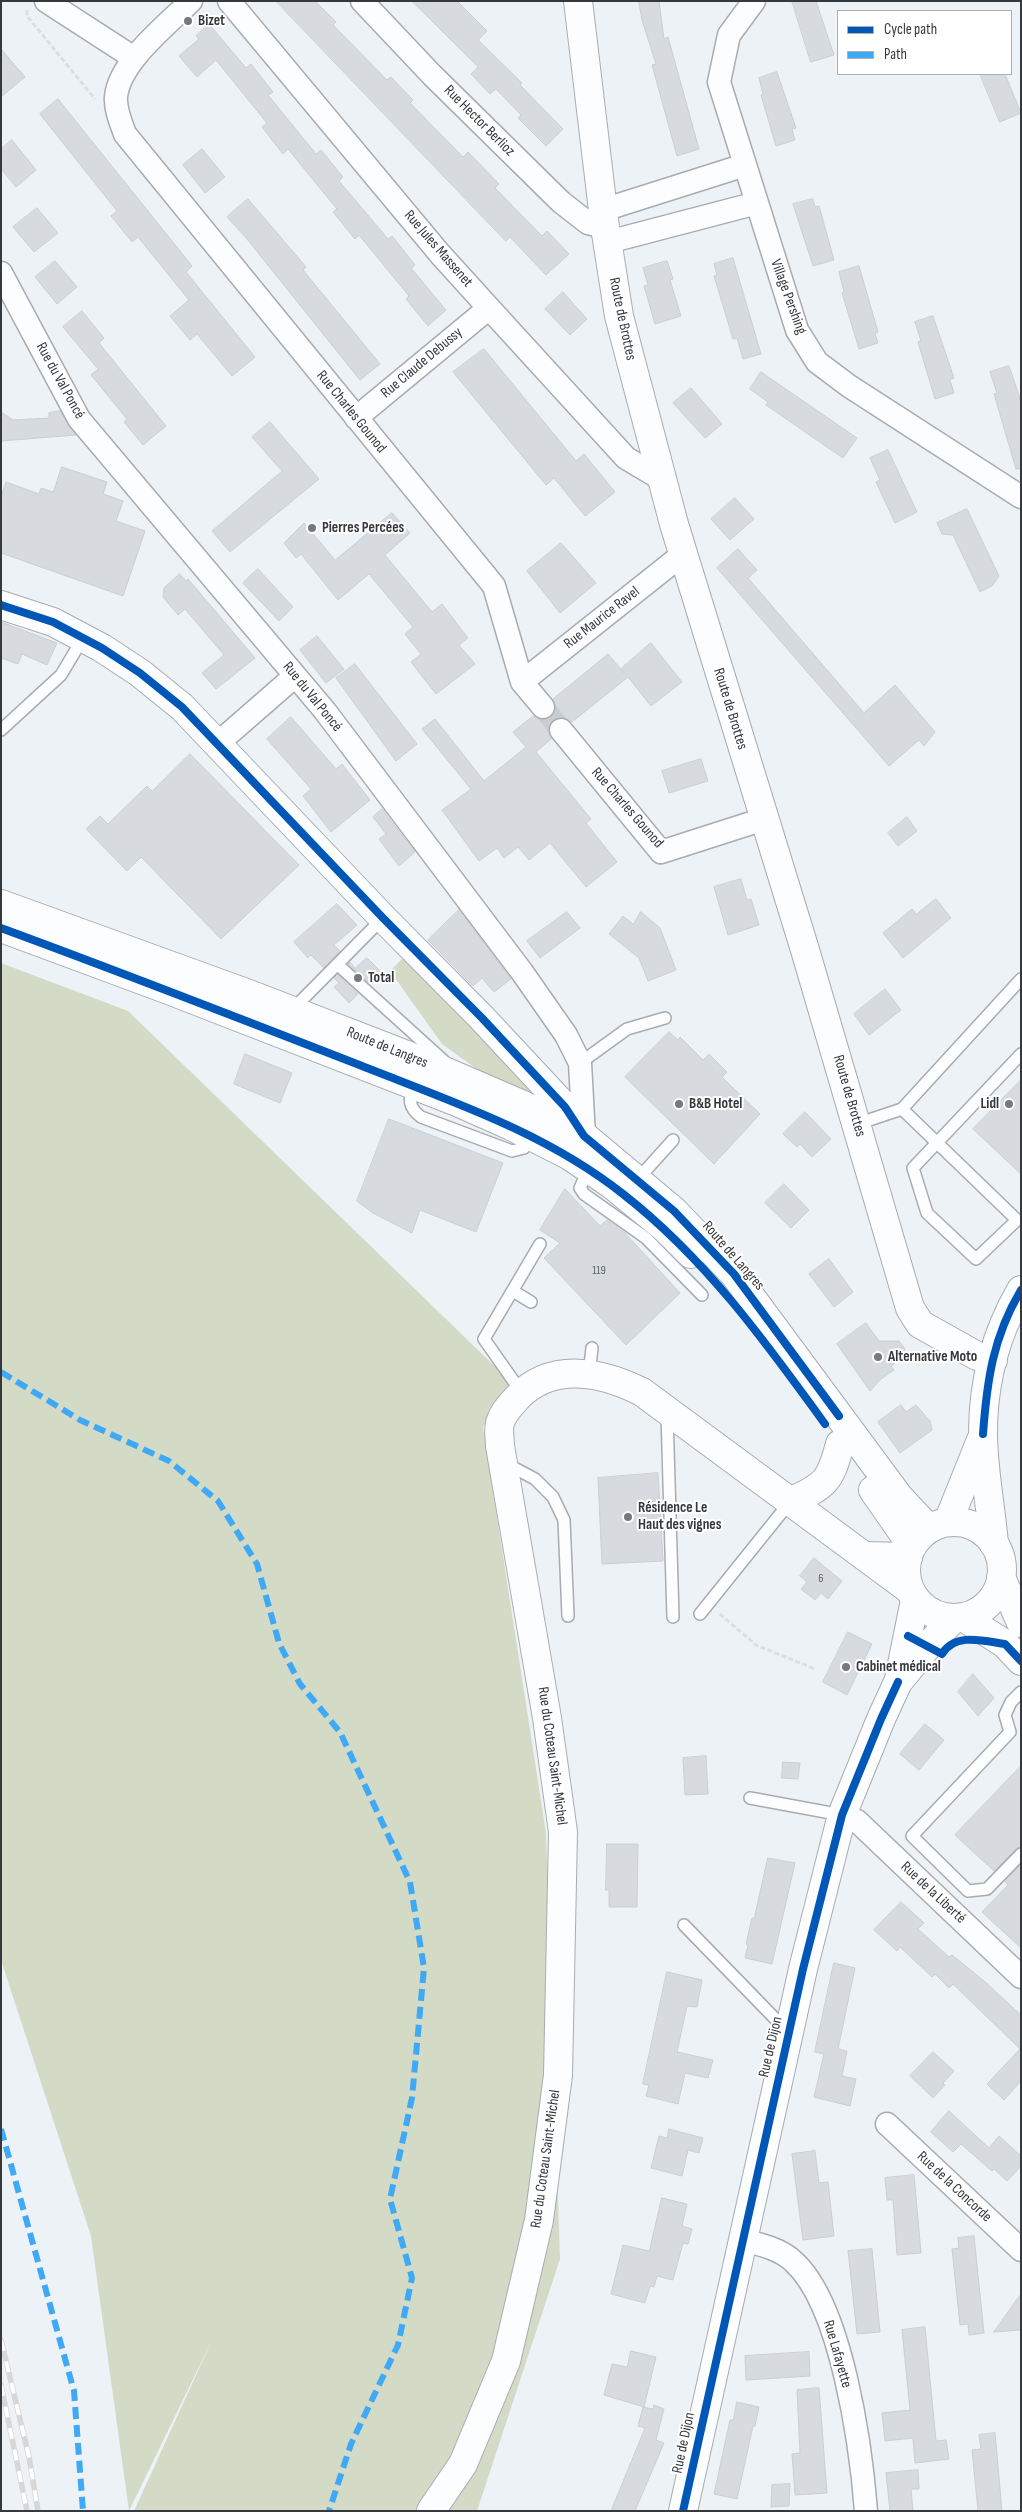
<!DOCTYPE html>
<html>
<head>
<meta charset="utf-8">
<style>
	body { margin:0 }
	#map { position:relative; width:1022px; height:2512px; overflow:hidden; background:#edf2f7; font-family:"Sofia Sans Condensed",sans-serif }
	canvas { display:block }
	.frame { position:absolute; inset:0; border:2px solid #35383c; pointer-events:none }
	.legend { position:absolute; left:837px; top:10px; width:175px; height:65px; box-sizing:border-box; background:#fff; border:1px solid #aeafb1; margin:0; padding:6px 9px; list-style:none; font-size:15px; color:#35383c }
	.legend li { display:flex; align-items:center; gap:10px; height:25px }
	.legend b { width:25px; border:1px solid #aeafb1 }
</style>
</head>
<body>
<div id="map">
<canvas width="1022" height="2512"></canvas>
<div class="frame"></div>
<ul class="legend">
<li><b style="height:6px;background:#0057b8"></b>Cycle path</li>
<li><b style="height:6px;background:#3fa9f5"></b>Path</li>
</ul>
</div>
<script>
const context = document.querySelector('canvas').getContext('2d');
context.lineJoin = 'round';
function paint(path, color) { context.fillStyle = color; context.fill(path, 'evenodd'); }
function strokePath(path, color, width, dash) { context.strokeStyle = color; context.lineWidth = width; context.lineCap = dash ? 'butt' : 'round'; context.setLineDash(dash || []); context.stroke(path); }
function label(font, color, halo, rows, align = 'center') {
  context.font = font + ' "Sofia Sans Condensed",sans-serif'; context.lineWidth = 4; context.setLineDash([]); context.textBaseline = 'middle'; context.strokeStyle = halo; context.fillStyle = color; for (const [text, x, y, turn = 0] of rows) {
    context.save(); context.translate(x, y); context.rotate((+turn || 0) * Math.PI / 180); context.textAlign = isNaN(turn) ? turn : align; if (halo) context.strokeText(text, 0, 0); context.fillText(text, 0, 0); context.restore();
  }
}
const green = new Path2D(`
	M404,957L497,1041L544,1107L495,1082L442,1044L390,971Z
	M1,963L128,1011L511,1382L483,1427L546,1833L560,2259L477,2511H134L213,2338L129,2511L91,2236L1,1960Z`);
const building = new Path2D(`
	M276,1H315L336,22L333,25L387,80L391,77L413,100L410,103L463,157L468,152L499,184L495,188L542,236L547,231L569,254L546,275L510,237L506,241Z
	M412,1H457L487,31L478,40L522,83L520,85L563,129L546,146L518,118L521,115L496,89L490,94L471,74L478,67Z
	M639,1H659L664,39L668,37L699,149L677,156L652,65L656,64L642,20Z
	M792,1H816L834,55L811,62Z
	M209,24L246,68L251,64L273,92L268,95L316,154L321,150L343,177L339,181L388,239L392,236L415,265L411,268L446,310L428,326L406,299L409,296L359,235L355,239L333,212L337,209L288,149L283,154L262,127L267,123L216,60L197,77L179,56L199,39L196,36Z
	M1,49L25,77L1,97Z
	M777,72L796,128L792,129L795,140L776,146L761,95L763,94L759,78Z
	M980,74H1005L1021,113L1000,122Z
	M58,99L192,266L186,272L255,357L232,376L197,334L190,340L170,316L189,300L138,237L132,242L111,216L117,211L40,114Z
	M12,140L36,170L16,187L1,169V149Z
	M202,149L225,177L205,193L183,165Z
	M248,199L306,267L303,270L380,364L360,380L247,239L227,217Z
	M813,199L815,207L819,206L834,260L813,266L793,204Z
	M37,208L58,233L34,252L13,227Z
	M733,258L761,354L743,359L737,338L733,339L714,276L717,275L714,264Z
	M55,261L77,287L57,304L35,277Z
	M667,261L673,279L670,280L681,316L655,324L644,286L648,285L643,268Z
	M859,266L878,332L875,334L878,343L859,349L842,293L844,292L839,272Z
	M563,292L587,319L570,335L545,309Z
	M82,311L104,338L99,343L166,426L143,445L124,422L127,419L91,375L98,369L63,327Z
	M933,316L954,378L950,380L954,393L935,399L918,342L921,341L915,322Z
	M484,349L576,461L584,454L615,492L585,516L554,478L546,485L453,372Z
	M1009,366L1021,401V469H1016L994,394L997,393L990,372Z
	M761,372L857,438L843,458L766,405L768,402L750,389Z
	M691,388L722,424L705,438L673,403Z
	M60,411L76,435L1,441V412L13,420L49,418V413Z
	M270,422L319,479L230,552L212,531L282,471L252,437Z
	M888,450L917,512L895,523L876,482L880,480L870,458Z
	M62,467L107,482L103,494L123,501L116,521L145,531L123,596L1,553V496L6,482L39,494L41,488L53,492Z
	M735,498L754,519L730,540L711,519Z
	M967,509L999,576L992,586L980,592L953,535L942,534L937,523Z
	M392,513L410,533L385,555L432,612L442,604L468,638L459,645L475,664L436,694L411,662L421,654L405,634L413,627L369,574L338,600L301,554L296,558L284,543L304,523L335,560Z
	M561,543L596,583L560,613L527,571Z
	M738,549L757,570L748,578L864,713L895,685L935,732L924,746L919,740L889,766L717,568Z
	M258,569L293,607L279,621L243,583Z
	M180,574L186,581L188,579L255,658L216,689L202,673L224,655L185,609L178,615L163,597L164,588Z
	M1,622L57,643L47,665L22,654L18,664L1,658Z
	M317,636L344,669L326,683L300,650Z
	M651,643L682,682L651,706L628,677L572,722L565,718L553,720L548,732L551,739L536,752L591,819L586,823L617,862L586,887L550,843L529,860L518,847L504,858L497,848L479,861L442,810L471,789L422,729L435,719L484,781L526,747L513,732L533,716L539,719L551,717L555,711L553,699L608,654L624,673L621,669Z
	M355,664L417,744L396,761L336,678Z
	M291,717L336,769L342,764L370,800L331,832L303,796L311,789L267,739Z
	M190,754L299,865L221,939L141,857L127,871L86,829L100,816L108,824L147,786L152,791Z
	M701,759L708,781L669,793L662,771Z
	M382,809L415,852L399,866L379,839L386,834L373,817Z
	M907,817L917,831L898,846L888,833Z
	M741,879L747,900L751,899L759,925L728,935L714,887Z
	M936,899L951,918L903,958L883,933L912,909L916,914Z
	M337,904L357,925L334,945L340,951L324,968L311,955L308,958L294,942Z
	M459,910L511,979L494,992L482,978L473,986L428,940Z
	M567,912L580,928L540,958L527,941Z
	M641,912L660,928L676,970L648,981L639,958L609,934L623,916L633,924Z
	M367,958L381,972L369,983L348,964L350,962L355,968Z
	M338,975L358,994L349,1003L334,987L339,983L334,978Z
	M885,989L901,1010L869,1035L854,1014Z
	M669,1032L678,1040L680,1037L703,1060L709,1054L727,1072L722,1077L760,1114L714,1164L625,1077Z
	M245,1054L292,1073L280,1103L234,1084Z
	M1021,1080V1174L973,1129Z
	M805,1112L831,1139L812,1157L800,1144L797,1147L783,1134Z
	M389,1119L503,1163L476,1232L420,1210L412,1233L373,1213L357,1201Z
	M784,1184L809,1210L791,1228L765,1203Z
	M565,1189L600,1226L607,1220L625,1233L680,1293L626,1345L544,1258L560,1243L540,1230Z
	M829,1259L853,1292L834,1307L809,1274Z
	M866,1323L879,1341H899L905,1349L904,1356L891,1366L894,1370L881,1379L870,1391L837,1344Z
	M901,1405L906,1412L916,1405L930,1421L932,1430L900,1453L878,1422Z
	M658,1473L663,1561L602,1564L598,1478Z
	M814,1558L842,1581L828,1599L821,1593L815,1600L801,1589L807,1582L800,1576Z
	M848,1632L872,1644L847,1695L823,1682Z
	M973,1674L994,1698L978,1716L958,1692Z
	M925,1724L944,1740L919,1770L900,1754Z
	M706,1756L708,1794L685,1795L683,1758Z
	M783,1762L800,1763L798,1779L782,1778Z
	M1021,1766V1847L1016,1849L994,1871L955,1835Z
	M607,1844H638L637,1907H609V1890H606Z
	M768,1858L795,1863L772,1964L745,1958L748,1945L746,1944L752,1918H754Z
	M1021,1865V1948L982,1912L1008,1885L1005,1882Z
	M901,1902L924,1923L918,1929L949,1957L952,1955L984,1981L1021,2015V2081L1004,2100L987,2084L1020,2049L953,1984L949,1988L935,1974L932,1977L900,1947L897,1951L874,1930Z
	M834,1963L855,1968L838,2049L847,2051L842,2076L856,2079L850,2106L814,2097L824,2054L815,2052Z
	M667,1972L702,1980L697,2007L687,2006L677,2052L713,2060L708,2078L685,2073L678,2104L646,2096L649,2085L643,2084Z
	M933,2052L954,2071L943,2083L945,2085L933,2098L910,2076Z
	M949,2111L989,2148L999,2136L1021,2156V2166L1007,2181L994,2169L992,2171L961,2144L953,2152L931,2132Z
	M669,2129L703,2138L699,2153L688,2150L682,2176L651,2168L659,2136L667,2138Z
	M815,2151L819,2183L828,2182L834,2236L803,2240L792,2154Z
	M914,2175L921,2253L897,2255L893,2200H887L885,2178Z
	M662,2198L687,2204L682,2226L692,2229L688,2244L683,2243L673,2280L657,2276L654,2287L650,2286L645,2303L611,2294L623,2245L649,2251Z
	M974,2236L984,2333L969,2335L968,2324L960,2325L952,2249L959,2248L958,2238Z
	M872,2249L880,2332L857,2334L848,2251Z
	M1021,2294V2330L994,2332Z
	M925,2327L936,2441L946,2440L949,2459L915,2463L913,2438L885,2441L882,2413L910,2410L902,2330Z
	M631,2351L656,2357L644,2407L604,2395L612,2364L627,2367Z
	M809,2352L810,2376L746,2380L745,2356Z
	M819,2388L827,2493L795,2495L792,2454L800,2453L797,2390Z
	M737,2402L759,2407L755,2426H753L737,2499L714,2494L730,2420H733Z
	M654,2405L664,2409L656,2440L664,2443L635,2511H611L645,2428L638,2426L643,2407L653,2409Z
	M995,2433L1002,2511H978L972,2450L981,2449L979,2435Z
	M918,2470L919,2489H911L913,2511H890L886,2473Z
	M790,2484L789,2506L771,2507L772,2485Z`);
const streetTunnel = new Path2D(`
	M543,707L561,730`);
const path = new Path2D(`
	M27,10V16L95,99
	M720,1614L756,1645L815,1669`);
const lane = new Path2D(`
	M1,730L61,675L83,638
	M338,965L444,1061
	M293,1009L383,918
	M580,1063L627,1029L665,1018
	M413,1085C409,1100 408,1107 421,1117L512,1151L524,1148L533,1137
	M902,1109L1017,1220L976,1259L927,1213L913,1168L1021,1054
	M857,1124L902,1109L1021,979
	M589,1168L580,1188L584,1194L646,1238L702,1295
	M637,1180L673,1140
	M513,1291L531,1302
	M589,1374L592,1348
	M522,1393L484,1339L540,1244
	M667,1414L673,1617
	M505,1463L535,1479L553,1497L564,1520L568,1616
	M700,1614L790,1502
	M1010,1732L912,1836L968,1891L987,1889L1021,1854
	M1010,1732L1005,1715L1011,1702L1021,1692
	M750,1798L842,1815
	M684,1925L787,2031`);
const street = new Path2D(`
	M46,1L134,58
	M191,1C167,25 119,62 116,97C115,109 121,123 125,134L494,586L522,682L543,707
	M229,1L440,254L489,308L626,458L663,480
	M362,1L432,75L561,202L588,223L605,227
	M754,1L729,35L719,82L797,330L817,362L849,386L1021,497
	M603,210L745,165
	M608,242L757,203
	M1,273L79,419L325,711L522,972L566,1035L580,1063L584,1136
	M356,418L489,308
	M522,682L683,554
	M561,730L661,852L764,819
	M217,744L295,676
	M842,1815L857,1821L1021,1977
	M887,2124L1021,2250
	M742,2240C759,2244 781,2249 794,2262C842,2306 861,2447 866,2511`);
const secondary = new Path2D(`
	M578,1L605,227L619,316L674,524L805,950L910,1308L920,1324L977,1356L993,1360
	M1,605L53,622L102,648L140,673L182,707L383,918L482,1018L565,1107L584,1136
	M790,1502C825,1485 830,1483 840,1444
	M948,1522L981,1440
	M994,1544C991,1507 983,1469 983,1433C983,1383 996,1333 1021,1290
	M864,1556L908,1557
	M899,1679L915,1600
	M431,2511L463,2464L506,2361L539,2220L558,2075L563,1832L547,1718L500,1446C500,1439 498,1430 500,1423C502,1415 511,1404 517,1398C552,1361 602,1372 642,1392L910,1590
	M683,2511L803,1969L842,1815L881,1719L898,1682L927,1647L954,1618`);
const primary = new Path2D(`
	M1,904L249,994L412,1057L521,1104L584,1136L674,1211L734,1274L899,1497L929,1529
	M1,928L166,989L457,1102L511,1126L570,1156L611,1184L666,1229L691,1254
	M873,1490L912,1546
	M906 1570a48 48 0 1 1 96 0a48 48 0 1 1-96 0Z
	M1001,1577L1021,1623
	M963,1617L1005,1644L1021,1661`);
const rail = new Path2D(`
	M1,2340L29,2457L38,2511
	M1,2385L27,2511`);
const quiet = new Path2D(`
	M1,1372L80,1420L169,1461L218,1501L257,1564L279,1643L300,1684L340,1732L410,1882L424,1968L412,2098L390,2199L412,2278L398,2345L351,2444L329,2511
	M1,2129L74,2391L83,2511`);
const cycleway = new Path2D(`
	M1,605L53,622L102,648L140,673L182,707L383,918L482,1018L565,1107L584,1136L674,1211L734,1274L839,1416
	M1,928C121,972 239,1018 357,1064C450,1101 545,1132 623,1194C704,1257 765,1341 825,1424
	M983,1434C987,1380 993,1337 1021,1290
	M908,1636L942,1654C955,1632 984,1641 1005,1644L1021,1661
	M683,2511L803,1969L842,1815L881,1719L898,1682`);
const markers = [
	[188,21,5,"#75797d"],
	[312,528,5,"#75797d"],
	[358,978,5,"#75797d"],
	[679,1104,5,"#75797d"],
	[1009,1104,5,"#75797d"],
	[878,1357,5,"#75797d"],
	[628,1517,5,"#75797d"],
	[846,1667,5,"#75797d"]
];
const numberNames = [
	["119",599,1271],
	["6",821,1579]
];
const poiNames = [
	["Bizet",198,21],
	["Pierres Percées",322,528],
	["Total",368,978],
	["B&B Hotel",689,1104],
	["Lidl",999,1104,"right"],
	["Alternative Moto",888,1357],
	["Résidence Le",638,1508],
	["Haut des vignes",638,1525],
	["Cabinet médical",856,1667]
];
const streetNames = [
	["Rue Hector Berlioz",479,121,45],
	["Rue Jules Massenet",438,249,49],
	["Village Pershing",788,297,70],
	["Route de Brottes",622,319,78],
	["Rue Claude Debussy",422,363,-40],
	["Rue du Val Poncé",60,381,61],
	["Rue Charles Gounod",351,412,51],
	["Rue Maurice Ravel",602,618,-38],
	["Rue du Val Poncé",312,697,51],
	["Route de Brottes",730,709,73],
	["Rue Charles Gounod",627,808,49],
	["Route de Langres",387,1048,22],
	["Route de Brottes",849,1096,74],
	["Route de Langres",733,1256,49],
	["Rue du Coteau Saint-Michel",552,1756,82],
	["Rue de la Liberté",933,1893,43],
	["Rue de Dijon",771,2047,-77],
	["Rue du Coteau Saint-Michel",546,2159,-82],
	["Rue de la Concorde",954,2187,43],
	["Rue Lafayette",837,2354,74],
	["Rue de Dijon",684,2443,-78]
];
paint(green, '#d3dac6');
paint(building, '#d7dbdf');
strokePath(building, '#cbced2', 1);
strokePath(streetTunnel, '#c8cdd2', 22, [22, 11]);
strokePath(lane, '#a8acb0', 14);
strokePath(street, '#a8acb0', 25);
strokePath(secondary, '#a8acb0', 30);
strokePath(primary, '#a8acb0', 30);
strokePath(path, '#dddedf', 3, [5, 2.5]);
strokePath(lane, '#fcfdfe', 11);
strokePath(street, '#fcfdfe', 22);
strokePath(secondary, '#fcfdfe', 28);
strokePath(primary, '#fcfdfe', 28);
strokePath(rail, '#d6d7d8', 5.5);
strokePath(rail, '#fff', 4, [11]);
strokePath(quiet, '#3fa9f5', 6, [12, 6]);
strokePath(cycleway, '#0057b8', 8);
for (const [x, y, r, color] of markers) { const dot = new Path2D(); dot.arc(x, y, r, 0, 2 * Math.PI); context.fillStyle = color; context.fill(dot); strokePath(dot, '#fff', 2); }
label('12px', '#5e6266', null, numberNames);
label('bold 15px', '#35383c', '#fff', poiNames, 'left');
label('15px', '#35383c', '#fff', streetNames);
</script>
</body>
</html>
